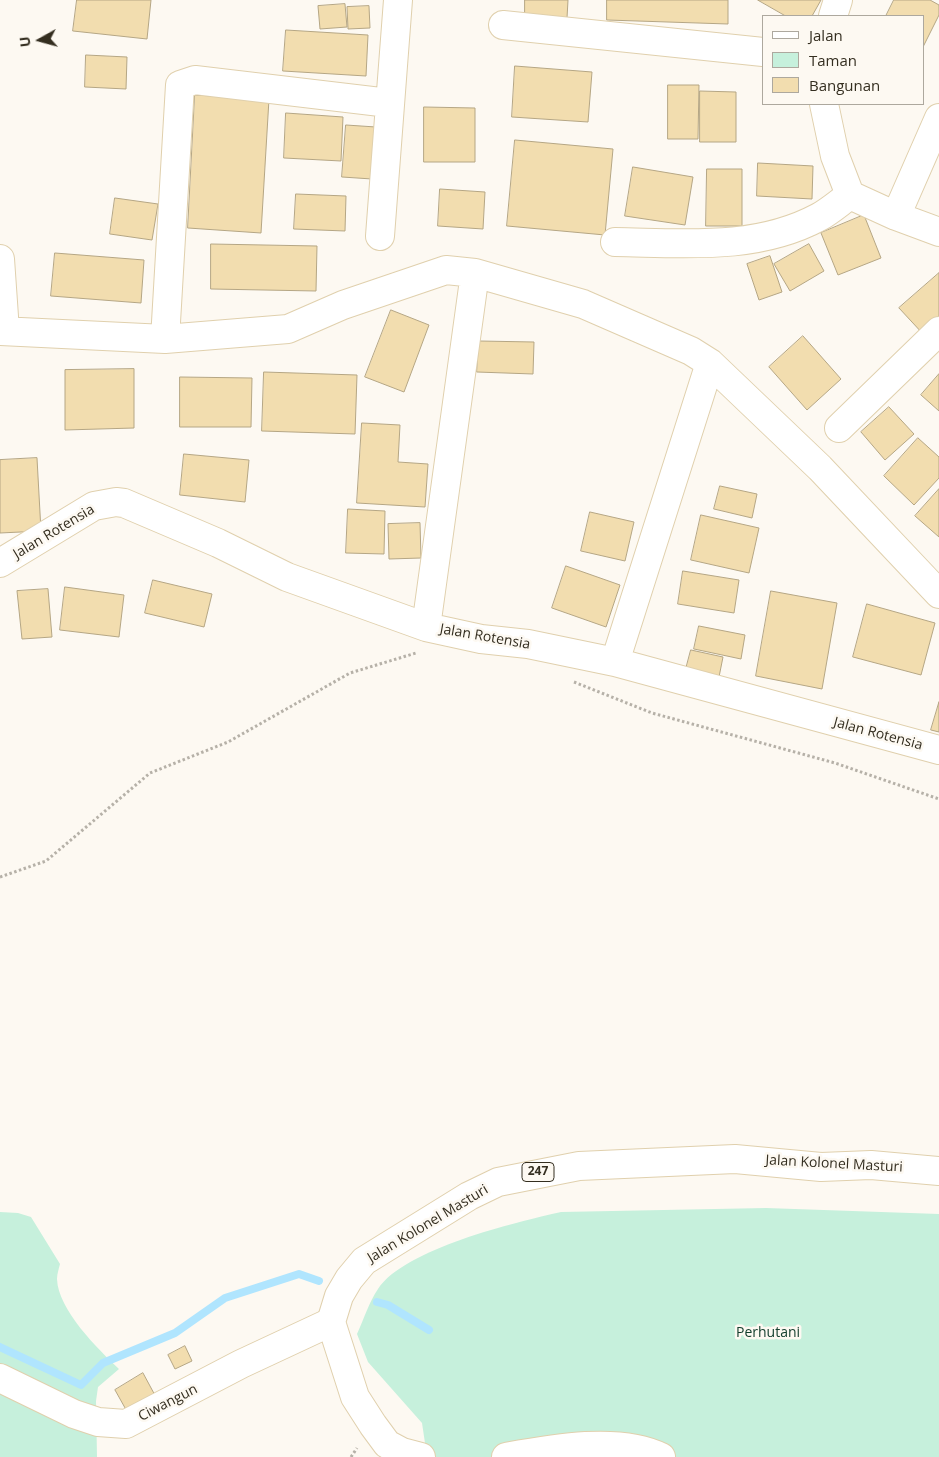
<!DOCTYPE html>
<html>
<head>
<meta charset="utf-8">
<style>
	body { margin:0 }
	#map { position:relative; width:939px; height:1457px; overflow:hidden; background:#fdf9f2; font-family:"Open Sans",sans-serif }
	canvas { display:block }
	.legend { position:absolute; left:762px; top:15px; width:162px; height:90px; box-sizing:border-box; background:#fdf9f2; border:1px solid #ada89e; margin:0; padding:6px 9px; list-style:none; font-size:15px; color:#342e20 }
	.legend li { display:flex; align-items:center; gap:10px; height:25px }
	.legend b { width:25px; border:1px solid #ada89e }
	.north { position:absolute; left:15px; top:15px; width:50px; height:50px; -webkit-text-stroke:4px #fdf9f2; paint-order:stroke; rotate:263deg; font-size:14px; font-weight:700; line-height:20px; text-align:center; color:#342e20 }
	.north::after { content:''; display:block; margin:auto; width:18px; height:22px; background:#342e20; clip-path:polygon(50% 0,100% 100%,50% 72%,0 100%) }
</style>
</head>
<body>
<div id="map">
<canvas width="939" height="1457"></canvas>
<ul class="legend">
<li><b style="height:6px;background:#fff"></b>Jalan</li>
<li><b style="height:14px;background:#c6f0dc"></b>Taman</li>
<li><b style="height:14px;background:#f2ddaf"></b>Bangunan</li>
</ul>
<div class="north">U</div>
</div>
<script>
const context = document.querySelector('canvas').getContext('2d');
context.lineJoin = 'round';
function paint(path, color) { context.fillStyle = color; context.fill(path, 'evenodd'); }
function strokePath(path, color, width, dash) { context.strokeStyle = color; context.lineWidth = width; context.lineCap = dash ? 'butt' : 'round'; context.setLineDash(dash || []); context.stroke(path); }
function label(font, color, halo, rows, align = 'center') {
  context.font = font + ' "Open Sans",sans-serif'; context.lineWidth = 5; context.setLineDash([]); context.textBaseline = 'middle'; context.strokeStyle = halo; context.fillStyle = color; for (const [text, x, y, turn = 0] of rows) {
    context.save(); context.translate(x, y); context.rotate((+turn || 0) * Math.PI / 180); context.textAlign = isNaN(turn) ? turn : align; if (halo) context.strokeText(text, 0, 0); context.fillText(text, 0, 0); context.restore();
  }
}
const green = new Path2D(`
	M766,1208L939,1214V1457H421L425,1443L422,1423L368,1362L357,1334C364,1319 369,1302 378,1289C404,1249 516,1222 561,1212Z
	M0,1212L18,1213L31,1217L60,1264C59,1268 57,1274 57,1279C58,1310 98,1349 119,1369L98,1387L96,1401L97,1457H0Z`);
const stream = new Path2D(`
	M377,1302L388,1305L429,1330
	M0,1347L81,1385L103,1363L175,1333L225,1298L299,1274L319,1281`);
const building = new Path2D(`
	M77,0H151L147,39L73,31Z
	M525,0H568L567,18L525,16Z
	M607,0H728V24L607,20Z
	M758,0H821L812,16H786Z
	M894,0H930L939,5V15L923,47V16H886Z
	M345,4L347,27L320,29L318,6Z
	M369,6L370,28L348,29L347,7Z
	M286,30L368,35L366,76L283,71Z
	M86,55L127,57L126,89L85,87Z
	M515,66L592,72L588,122L512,117Z
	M668,85H699L698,139H668Z
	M700,91L736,92V142H700Z
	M195,95L269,99L261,233L188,228Z
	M424,107L475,108V162H424Z
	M286,113L343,117L341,161L284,158Z
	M346,125L376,127L372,179L342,177Z
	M515,140L613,149L605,235L507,226Z
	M758,163L813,166L812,199L757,196Z
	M633,167L693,177L685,225L625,216Z
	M707,169H742V226H706Z
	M440,189L485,192L483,229L438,226Z
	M296,194L346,196L345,231L294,229Z
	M115,198L158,204L152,240L110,234Z
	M864,215L881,258L838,275L821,233Z
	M211,244L317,246L316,291L211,289Z
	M809,244L824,271L790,291L774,264Z
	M55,253L144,260L141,303L51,296Z
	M770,256L782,292L759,300L747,264Z
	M939,273V321L924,335L899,308Z
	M391,310L429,325L404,392L365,377Z
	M803,336L841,379L807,410L769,367Z
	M479,341L534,342L533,374L477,372Z
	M134,369V428L65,430V370Z
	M264,372L357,375L355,434L262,431Z
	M939,374V411L921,395Z
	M180,377L252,378L251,427H180Z
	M889,407L914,434L885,460L861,432Z
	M362,423L400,425L398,462L428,464L425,507L357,503Z
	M918,438L939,457V478L914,505L884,476Z
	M184,454L249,460L245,502L180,495Z
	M37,458L41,531L0,533V460Z
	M720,486L757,494L752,518L714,509Z
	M939,489V537L915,516Z
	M348,509L385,511L384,554L346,553Z
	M590,512L634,522L625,561L581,551Z
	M701,515L759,528L749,573L691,560Z
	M420,523L421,558L389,559L388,524Z
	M566,566L620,585L606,627L552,608Z
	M683,571L739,580L734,613L678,604Z
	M153,580L212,594L204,627L145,613Z
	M65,587L124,595L119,637L60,630Z
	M48,589L52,637L22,639L17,591Z
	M771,591L837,603L822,689L756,676Z
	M867,604L935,623L921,675L853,657Z
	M699,626L745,635L741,659L694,649Z
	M691,650L723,657L719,677L686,669Z
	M939,702V732L931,730Z
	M185,1346L192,1361L175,1369L168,1355Z
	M143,1373L157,1399L129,1415L115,1390Z`);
const path = new Path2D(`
	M574,682L652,713L835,763L939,799
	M0,877L46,861L150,773L228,742L350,673L416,653
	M351,1457L357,1448`);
const minor = new Path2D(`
	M833,16L838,0
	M503,25L763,52
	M824,104L835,156L850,195L896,216L939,232
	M896,216L939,118
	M380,236L398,0
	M615,242C683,243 756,251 819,217C830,211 840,202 850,195
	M0,259L5,331
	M0,331L165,339L288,329L343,305L446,270L475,273L583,304L691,351L710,363L820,468L939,594
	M165,339L180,85L195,80L389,103
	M839,428L939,331
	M0,563L94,506L116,502L124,503L218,543L287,577L426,627L481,639L528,644L615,662L939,750
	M426,627L475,273
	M615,662L710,363
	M0,1378L74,1414L98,1422L126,1424L241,1364L331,1322`);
const primary = new Path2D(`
	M421,1457L402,1452L387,1444L373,1425L355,1397L331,1322L339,1296L349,1279L364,1261L469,1196L498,1182L579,1166L735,1159L821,1167L871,1165L939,1171
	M506,1457C550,1449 619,1436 661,1457`);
const shields = [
	[538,1172,32]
];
const shieldNames = [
	["247",538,1172]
];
const streetNames = [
	["Jalan Rotensia",54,532,-31],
	["Jalan Rotensia",485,637,10],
	["Jalan Rotensia",878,734,15],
	["Jalan Kolonel Masturi",834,1164,3],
	["Jalan Kolonel Masturi",428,1224,-31],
	["Ciwangun",168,1403,-27]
];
const parkNames = [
	["Perhutani",768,1333]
];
paint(green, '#c6f0dc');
strokePath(stream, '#b0e5fe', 8);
paint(building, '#f2ddaf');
strokePath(building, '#b5a684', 1);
strokePath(minor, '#e0d0ad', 30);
strokePath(primary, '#e0d0ad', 30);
strokePath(path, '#b6b1a8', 3, [2.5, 2.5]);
strokePath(minor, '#fff', 28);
strokePath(primary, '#fff', 28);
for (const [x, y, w] of shields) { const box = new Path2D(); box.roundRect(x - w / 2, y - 9.5, w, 19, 4); context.fillStyle = '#fdf9f2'; context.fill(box); strokePath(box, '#342e20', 1); }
label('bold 12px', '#342e20', null, shieldNames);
label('14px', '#342e20', '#fdf9f2', streetNames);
label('14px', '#15402f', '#fdf9f2', parkNames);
</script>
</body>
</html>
